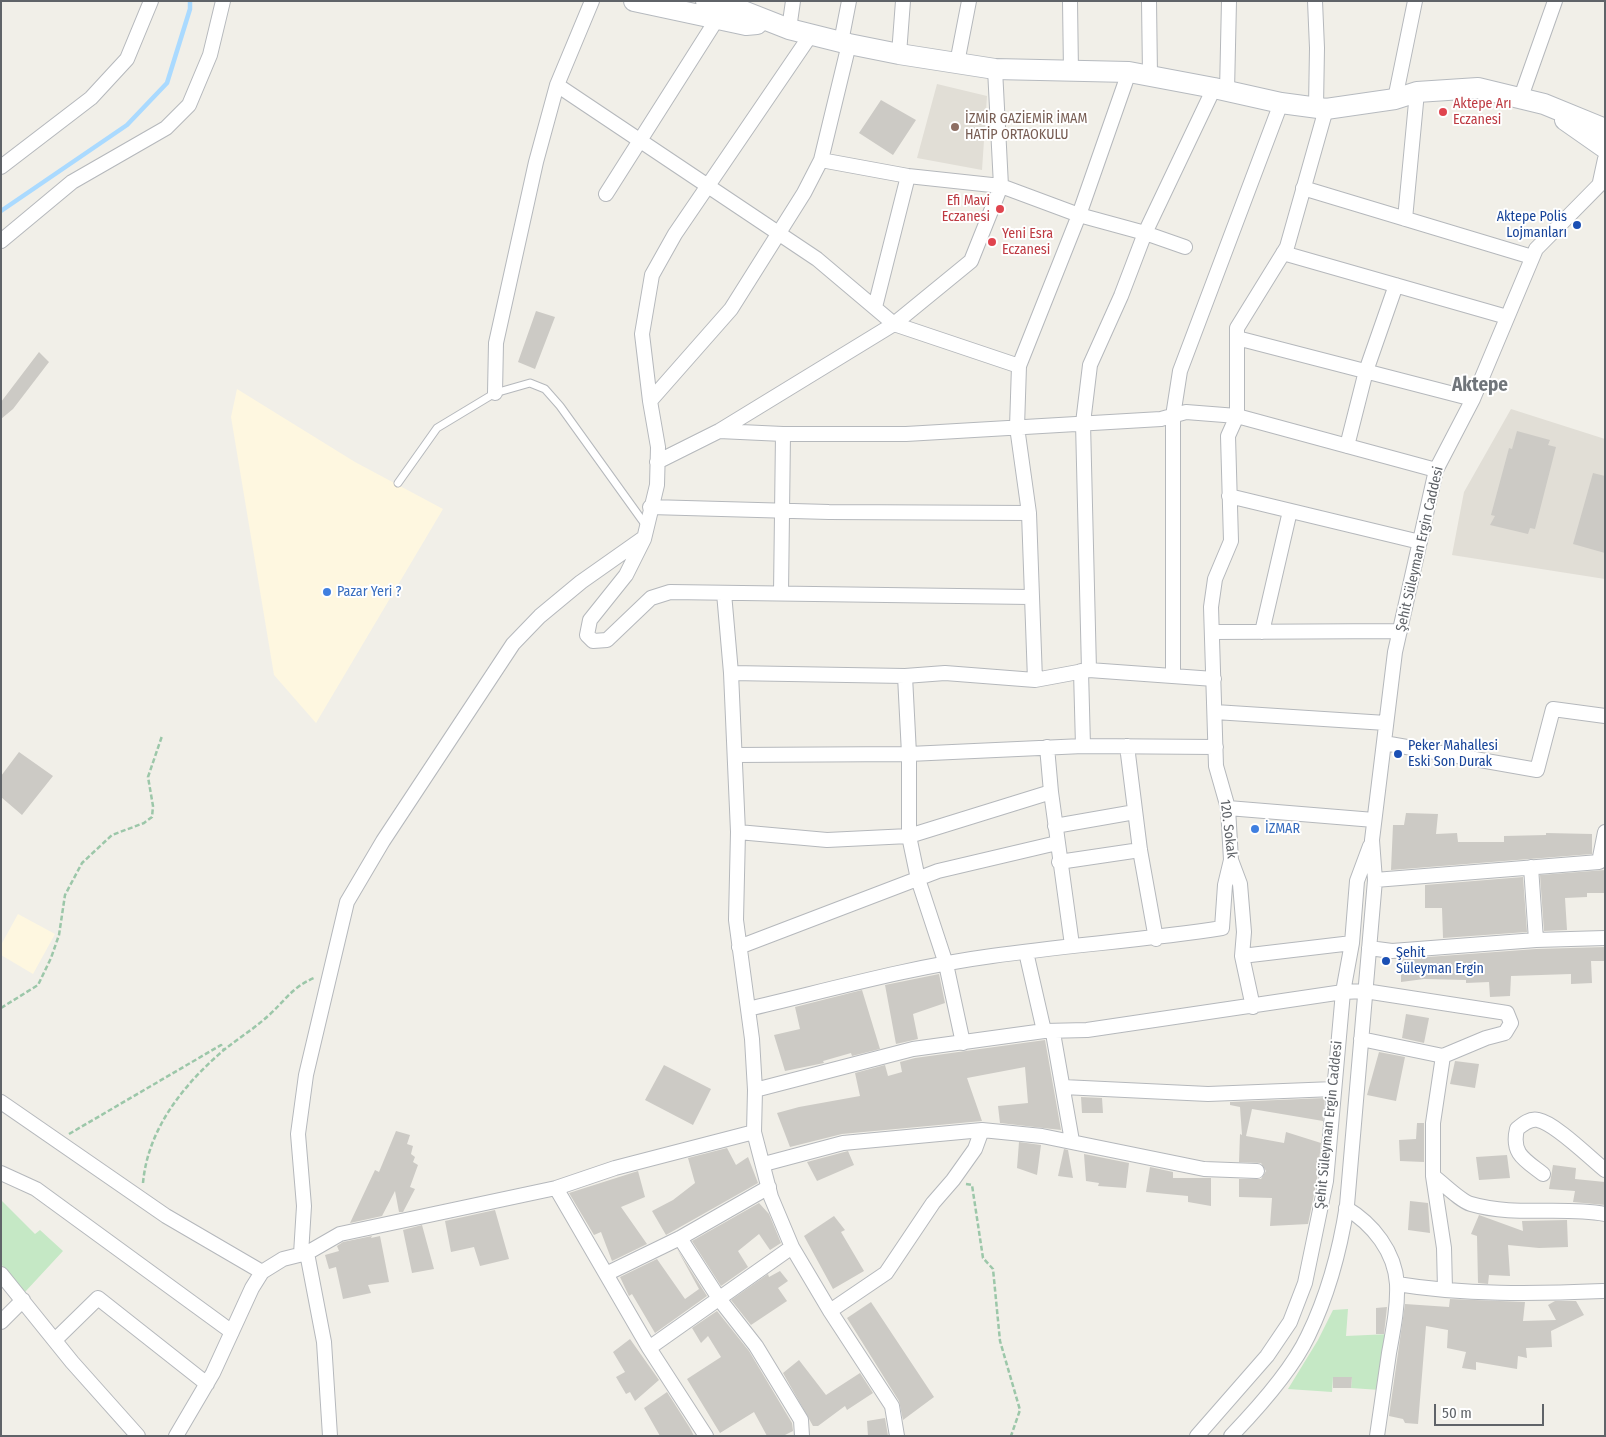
<!DOCTYPE html>
<html>
<head>
<meta charset="utf-8">
<style>
	body { margin:0 }
	#map { position:relative; width:1606px; height:1437px; overflow:hidden; background:#f1efe8; font-family:"Fira Sans Condensed",sans-serif }
	canvas { display:block }
	.frame { position:absolute; inset:0; border:2px solid #5f6368; pointer-events:none }
	.scale { position:absolute; left:1434px; top:1404px; width:110px; height:22px; box-sizing:border-box; border:2px solid #5f6368; border-top:0; padding-left:6px; font-size:15px; line-height:18px; white-space:nowrap; color:#5f6368; -webkit-text-stroke:4px #fff; paint-order:stroke }
</style>
</head>
<body>
<div id="map">
<canvas width="1606" height="1437"></canvas>
<div class="frame"></div>
<div class="scale">50 m</div>
</div>
<script>
const context = document.querySelector('canvas').getContext('2d');
context.lineJoin = 'round';
function paint(path, color) { context.fillStyle = color; context.fill(path, 'evenodd'); }
function strokePath(path, color, width, dash) { context.strokeStyle = color; context.lineWidth = width; context.lineCap = dash ? 'butt' : 'round'; context.setLineDash(dash || []); context.stroke(path); }
function label(font, color, halo, rows, align = 'center') {
  context.font = font + ' "Fira Sans Condensed",sans-serif'; context.lineWidth = 4; context.setLineDash([]); context.textBaseline = 'middle'; context.strokeStyle = halo; context.fillStyle = color; for (const [text, x, y, turn = 0] of rows) {
    context.save(); context.translate(x, y); context.rotate((+turn || 0) * Math.PI / 180); context.textAlign = isNaN(turn) ? turn : align; if (halo) context.strokeText(text, 0, 0); context.fillText(text, 0, 0); context.restore();
  }
}
const commercial = new Path2D(`
	M237,389L355,462L443,509L316,723L274,675L231,417Z
	M18,914L55,934L33,974L1,955V945Z`);
const education = new Path2D(`
	M937,84L987,96L982,170L917,158Z
	M1511,409L1605,439V579L1452,555L1464,492Z`);
const green = new Path2D(`
	M1,1200L35,1234L40,1230L63,1251L25,1292L1,1264Z
	M1348,1309L1346,1336L1390,1334L1380,1390L1351,1388L1352,1377H1333L1332,1392L1288,1389L1318,1340L1333,1310Z`);
const stream = new Path2D(`
	M1,211L127,125L167,83L190,9V1`);
const building = new Path2D(`
	M881,100L916,120L893,155L859,133Z
	M536,311L555,317L535,369L518,362Z
	M39,352L49,362L13,409L1,419V402Z
	M1517,431L1550,440L1548,445L1556,447L1535,529L1530,528L1528,534L1490,525L1495,516L1491,515L1509,448L1512,449Z
	M1593,473L1605,476V553L1573,544Z
	M19,752L53,776L22,815L1,797V776Z
	M1406,813L1438,814L1436,834L1457,833L1458,842H1504V836L1546,835V833L1592,834V854L1391,870L1393,825H1404Z
	M1605,870V893H1587V897L1565,898L1567,930L1544,931L1540,875Z
	M1523,877L1527,932L1443,938L1442,908H1425V885Z
	M1605,947V961H1591L1592,983L1571,984V974L1511,976L1510,996L1490,997L1489,982L1466,983V980L1424,979L1401,982V959L1536,949Z
	M939,974L945,1003L913,1014L918,1039L896,1044L885,985Z
	M862,990L880,1049L852,1056L851,1053L823,1061L824,1063L785,1071L774,1035L800,1029L795,1007Z
	M1406,1014L1429,1018L1424,1043L1402,1038Z
	M1045,1040L1061,1130L1000,1123L998,1106L1028,1103L1025,1067L967,1078L982,1121L842,1134L790,1147L777,1113L799,1107L860,1096L855,1073L885,1065L888,1076L902,1072L900,1062L915,1058Z
	M1379,1052L1405,1057L1396,1101L1367,1095Z
	M1455,1061L1479,1064L1475,1088L1450,1084Z
	M664,1065L711,1089L693,1125L645,1100Z
	M1081,1097L1102,1098L1103,1113H1082Z
	M1325,1098L1323,1121L1252,1109L1246,1136L1284,1143L1286,1132L1321,1143L1317,1180L1308,1224L1270,1226L1272,1198L1239,1197V1179H1261L1266,1171L1261,1163L1239,1162L1240,1134L1242,1135L1240,1107L1230,1105V1102Z
	M1417,1123H1424V1162L1400,1161L1399,1140L1416,1139Z
	M396,1131L410,1135L407,1144L413,1146L411,1154L415,1157L413,1162L418,1165L410,1187L415,1189L403,1212H399L395,1191L382,1216L350,1223L375,1170L379,1172Z
	M1019,1142L1041,1145L1037,1175L1017,1168Z
	M727,1148L736,1165L748,1157L758,1183L666,1235L652,1211L673,1200L695,1183L688,1158Z
	M1064,1149L1068,1150L1073,1178L1058,1176Z
	M848,1151L854,1165L817,1181L807,1162Z
	M1084,1154L1129,1163L1126,1188L1098,1186L1099,1183L1086,1181Z
	M1507,1155L1510,1178L1479,1180L1476,1157Z
	M1553,1165L1576,1168L1575,1179L1605,1182V1205L1573,1202L1575,1191L1549,1189Z
	M1150,1167L1173,1172V1178H1211V1206L1188,1202V1196L1146,1192Z
	M638,1171L645,1197L621,1207L647,1244L612,1261L601,1232L594,1235L569,1193Z
	M1410,1201L1428,1203L1430,1233L1408,1230Z
	M759,1203L769,1214L781,1243L770,1250L759,1234L738,1251L748,1267L721,1286L692,1241Z
	M495,1210L509,1259L480,1266L474,1247L451,1252L445,1221Z
	M1479,1215L1523,1231L1522,1221L1567,1220L1568,1247L1539,1248L1508,1245L1510,1276L1489,1275L1488,1284L1478,1283L1477,1236L1471,1234Z
	M834,1216L845,1230L841,1232L864,1271L833,1289L804,1236Z
	M422,1225L434,1269L412,1273L403,1230Z
	M372,1236L371,1238L380,1236L389,1282L368,1285L371,1293L343,1299L336,1267L329,1269L325,1255L339,1251L337,1246L343,1242Z
	M677,1249L707,1296L655,1333L632,1294L629,1296L620,1277L657,1259L685,1299L699,1289Z
	M780,1271L788,1281L778,1288L787,1301L751,1325L731,1300L768,1274L769,1277Z
	M1450,1299L1525,1302L1523,1321L1556,1320L1548,1305L1555,1301H1576L1584,1315L1551,1331L1552,1347L1526,1348L1527,1358L1518,1356L1517,1369L1476,1362V1370L1462,1368L1466,1352L1447,1348L1448,1330L1426,1326L1418,1424L1405,1423L1403,1419L1389,1416L1405,1304L1449,1307Z
	M871,1302L934,1397L903,1420L899,1401L847,1318Z
	M1387,1307L1384,1334H1376V1308Z
	M717,1311L749,1351L792,1423L793,1431L783,1436H767L754,1412L720,1433L687,1379L721,1357L708,1336L701,1343L692,1328Z
	M630,1339L659,1380L635,1401L630,1392L626,1394L616,1377L625,1372L613,1352Z
	M799,1360L826,1395L860,1373L873,1393L847,1410L845,1406L818,1426H813L783,1373Z
	M1333,1377H1352L1351,1388H1333Z
	M667,1392L690,1428L694,1436H660L644,1408Z
	M885,1418L888,1436H868L867,1421Z`);
const path = new Path2D(`
	M1,1008L38,985L51,958L59,935L65,895L82,863L112,835L144,823L152,817L153,806L148,777L162,736
	M69,1134L221,1045L224,1050
	M143,1183C148,1128 184,1084 225,1049C239,1038 255,1028 268,1016C285,1001 292,987 314,978
	M966,1184L972,1185L983,1258L993,1269L1000,1341L1020,1410L1011,1436`);
const service = new Path2D(`
	M398,483L437,428L495,393L530,383L545,389L560,406L647,527`);
const minor = new Path2D(`
	M1070,1L1071,72
	M1149,1L1150,75
	M1315,1L1317,48L1316,107
	M789,29L793,1
	M812,33L675,234L652,275L642,334L650,401L658,447L657,485L644,539L626,575L590,620L587,635L593,641L607,640L651,598L670,592L1030,597
	M841,42L849,1
	M899,54L903,1
	M957,63L969,1
	M557,85L817,259L894,324L1019,366
	M1227,91L1229,1
	M1521,97L1555,1
	M1395,99L1415,1
	M821,160L908,176L1001,186L1079,215L1145,233L1185,247
	M1,167L91,98L127,59L151,1
	M1600,182L1605,159
	M1303,188L1532,257
	M606,194L717,19
	M1405,219L1417,92
	M1,241L72,182L166,128L189,105L210,55L223,1
	M1283,253L1507,317
	M875,307L908,176
	M1237,338L1473,399
	M495,393L496,343L536,162L557,85L592,1
	M650,401L731,309L804,193L821,160L849,44
	M719,431L783,434H906L1161,419L1186,412L1237,416L1436,470
	M1347,446L1366,371L1396,285
	M657,462L719,431L894,324L971,261L1001,186L995,69
	M1229,496L1420,542
	M650,507L829,512L1029,513
	M724,593L731,673L738,832L736,920L752,1039L755,1090L754,1132L771,1197L792,1247L830,1311L892,1406L897,1436
	M781,593L783,434
	M1212,632L1400,631
	M1262,632L1290,511
	M1089,670L1083,423L1090,365L1121,296L1145,233L1214,88
	M1081,671L1083,746
	M731,673L905,676L945,673L1035,680L1089,670L1214,679
	M1173,675V416L1180,371L1281,103
	M905,676L909,754V836L918,879L946,964L963,1043
	M1035,680L1029,513L1017,427L1019,366L1079,215L1129,72
	M1215,712L1386,723
	M1384,743L1537,770L1553,709L1605,716
	M1127,746L1140,850L1156,939
	M735,755L909,754L1083,746L1216,747
	M1051,792L1072,945
	M1228,808L1374,820
	M1055,826L1135,812
	M738,832L827,840L909,836L1051,792L1047,747
	M1059,862L1140,850
	M1531,867L1536,940
	M1375,880L1599,862L1605,832
	M739,947L938,871L1057,843
	M1369,948L1392,951L1536,940L1605,938
	M1026,952L1044,1031
	M1242,956L1352,943
	M1253,1007L1242,956L1244,932L1240,884L1231,860L1228,808L1216,766L1211,607L1215,579L1231,541L1228,436L1237,416V328L1287,247L1326,109
	M748,1009C829,990 910,967 992,956C1069,945 1146,940 1222,928L1225,885L1231,860
	M1053,1033L1072,1141
	M1361,1039L1443,1056
	M1063,1087L1208,1094L1334,1089
	M755,1090L913,1049L1044,1031L1087,1030L1343,992L1365,991L1507,1013L1511,1023L1505,1033L1486,1038L1443,1056L1433,1123V1176L1444,1248L1445,1289
	M1,1102L166,1216L262,1272L283,1259L307,1253L340,1234L556,1188L615,1168L754,1132
	M764,1164L843,1143L982,1130L1042,1136L1204,1169L1257,1171
	M1,1173L36,1189L232,1332
	M1543,1174C1525,1160 1511,1154 1517,1129C1523,1124 1530,1118 1538,1120C1555,1123 1590,1158 1605,1170
	M1433,1176C1443,1183 1460,1201 1471,1204C1515,1217 1561,1206 1605,1214
	M556,1188L649,1348L706,1436
	M1346,1208C1373,1224 1395,1252 1397,1284C1398,1307 1393,1331 1389,1353C1385,1380 1381,1408 1377,1436
	M680,1238L720,1300L756,1346L801,1420L802,1436
	M307,1253L324,1342L330,1436
	M301,1254L304,1206L298,1134L306,1075L347,902L383,841L513,644L540,616L581,582L642,539
	M1,1274L72,1362L138,1436
	M606,1274L680,1238L769,1187
	M1397,1284C1464,1295 1535,1294 1603,1291
	M830,1311L886,1273L933,1203L953,1180L975,1149L982,1130
	M1,1322L23,1300
	M55,1340L98,1298L207,1384
	M649,1348L792,1247
	M176,1436L213,1373L252,1288L262,1272
	M1197,1436L1267,1356L1290,1322L1305,1283L1326,1181L1343,992L1352,943L1357,881L1370,846
	M1231,1436C1256,1410 1293,1368 1308,1336C1328,1295 1340,1250 1347,1205L1375,880L1372,840L1395,652L1436,470L1473,399L1536,249L1605,179`);
const secondary = new Path2D(`
	M634,1L746,25L757,24
	M706,1L733,7L789,29L849,44L899,54L995,69L1129,72L1214,88L1281,103L1326,109L1395,99L1417,92L1478,88L1544,104L1605,129
	M1565,120L1605,148`);
const markers = [
	[1443,112,5,"#e0444e"],
	[955,127,5,"#8d6e63"],
	[1000,209,5,"#e0444e"],
	[1577,225,5,"#1a4fb4"],
	[992,242,5,"#e0444e"],
	[327,592,5,"#3f7fe0"],
	[1398,754,5,"#1a4fb4"],
	[1255,829,5,"#3f7fe0"],
	[1386,961,5,"#1a4fb4"]
];
const healthNames = [
	["Aktepe Arı",1453,104],
	["Eczanesi",1453,120],
	["Efi Mavi",990,201,"right"],
	["Eczanesi",990,217,"right"],
	["Yeni Esra",1002,234],
	["Eczanesi",1002,250]
];
const educationNames = [
	["İZMİR GAZİEMİR İMAM",965,119],
	["HATİP ORTAOKULU",965,135]
];
const transitNames = [
	["Aktepe Polis",1567,217,"right"],
	["Lojmanları",1567,233,"right"],
	["Peker Mahallesi",1408,746],
	["Eski Son Durak",1408,762],
	["Şehit",1396,953],
	["Süleyman Ergin",1396,969]
];
const streetNames = [
	["Şehit Süleyman Ergin Caddesi",1420,549,-77],
	["120. Sokak",1228,829,83],
	["Şehit Süleyman Ergin Caddesi",1329,1125,-84]
];
const shopNames = [
	["Pazar Yeri ?",337,592],
	["İZMAR",1265,829]
];
const districtNames = [
	["Aktepe",1480,386]
];
paint(commercial, '#fef7e0');
paint(education, '#e1ded6');
paint(green, '#c5e8c5');
strokePath(stream, '#aadaff', 4.5);
paint(building, '#cccac5');
strokePath(service, '#b5b8bc', 9);
strokePath(minor, '#b5b8bc', 16);
strokePath(secondary, '#b6babf', 22);
strokePath(path, '#9cc7a9', 2.5, [5, 2.5]);
strokePath(service, '#fff', 7);
strokePath(minor, '#fff', 14);
strokePath(secondary, '#fff', 20);
for (const [x, y, r, color] of markers) { const dot = new Path2D(); dot.arc(x, y, r, 0, 2 * Math.PI); context.fillStyle = color; context.fill(dot); strokePath(dot, '#fff', 2); }
label('14px', '#be3a42', '#fff', healthNames, 'left');
label('14px', '#785e54', '#fff', educationNames, 'left');
label('14px', '#164399', '#fff', transitNames, 'left');
label('14px', '#5f6368', '#fff', streetNames);
label('14px', '#366cbe', '#fff', shopNames, 'left');
label('bold 19px', '#70757a', '#fff', districtNames);
</script>
</body>
</html>
